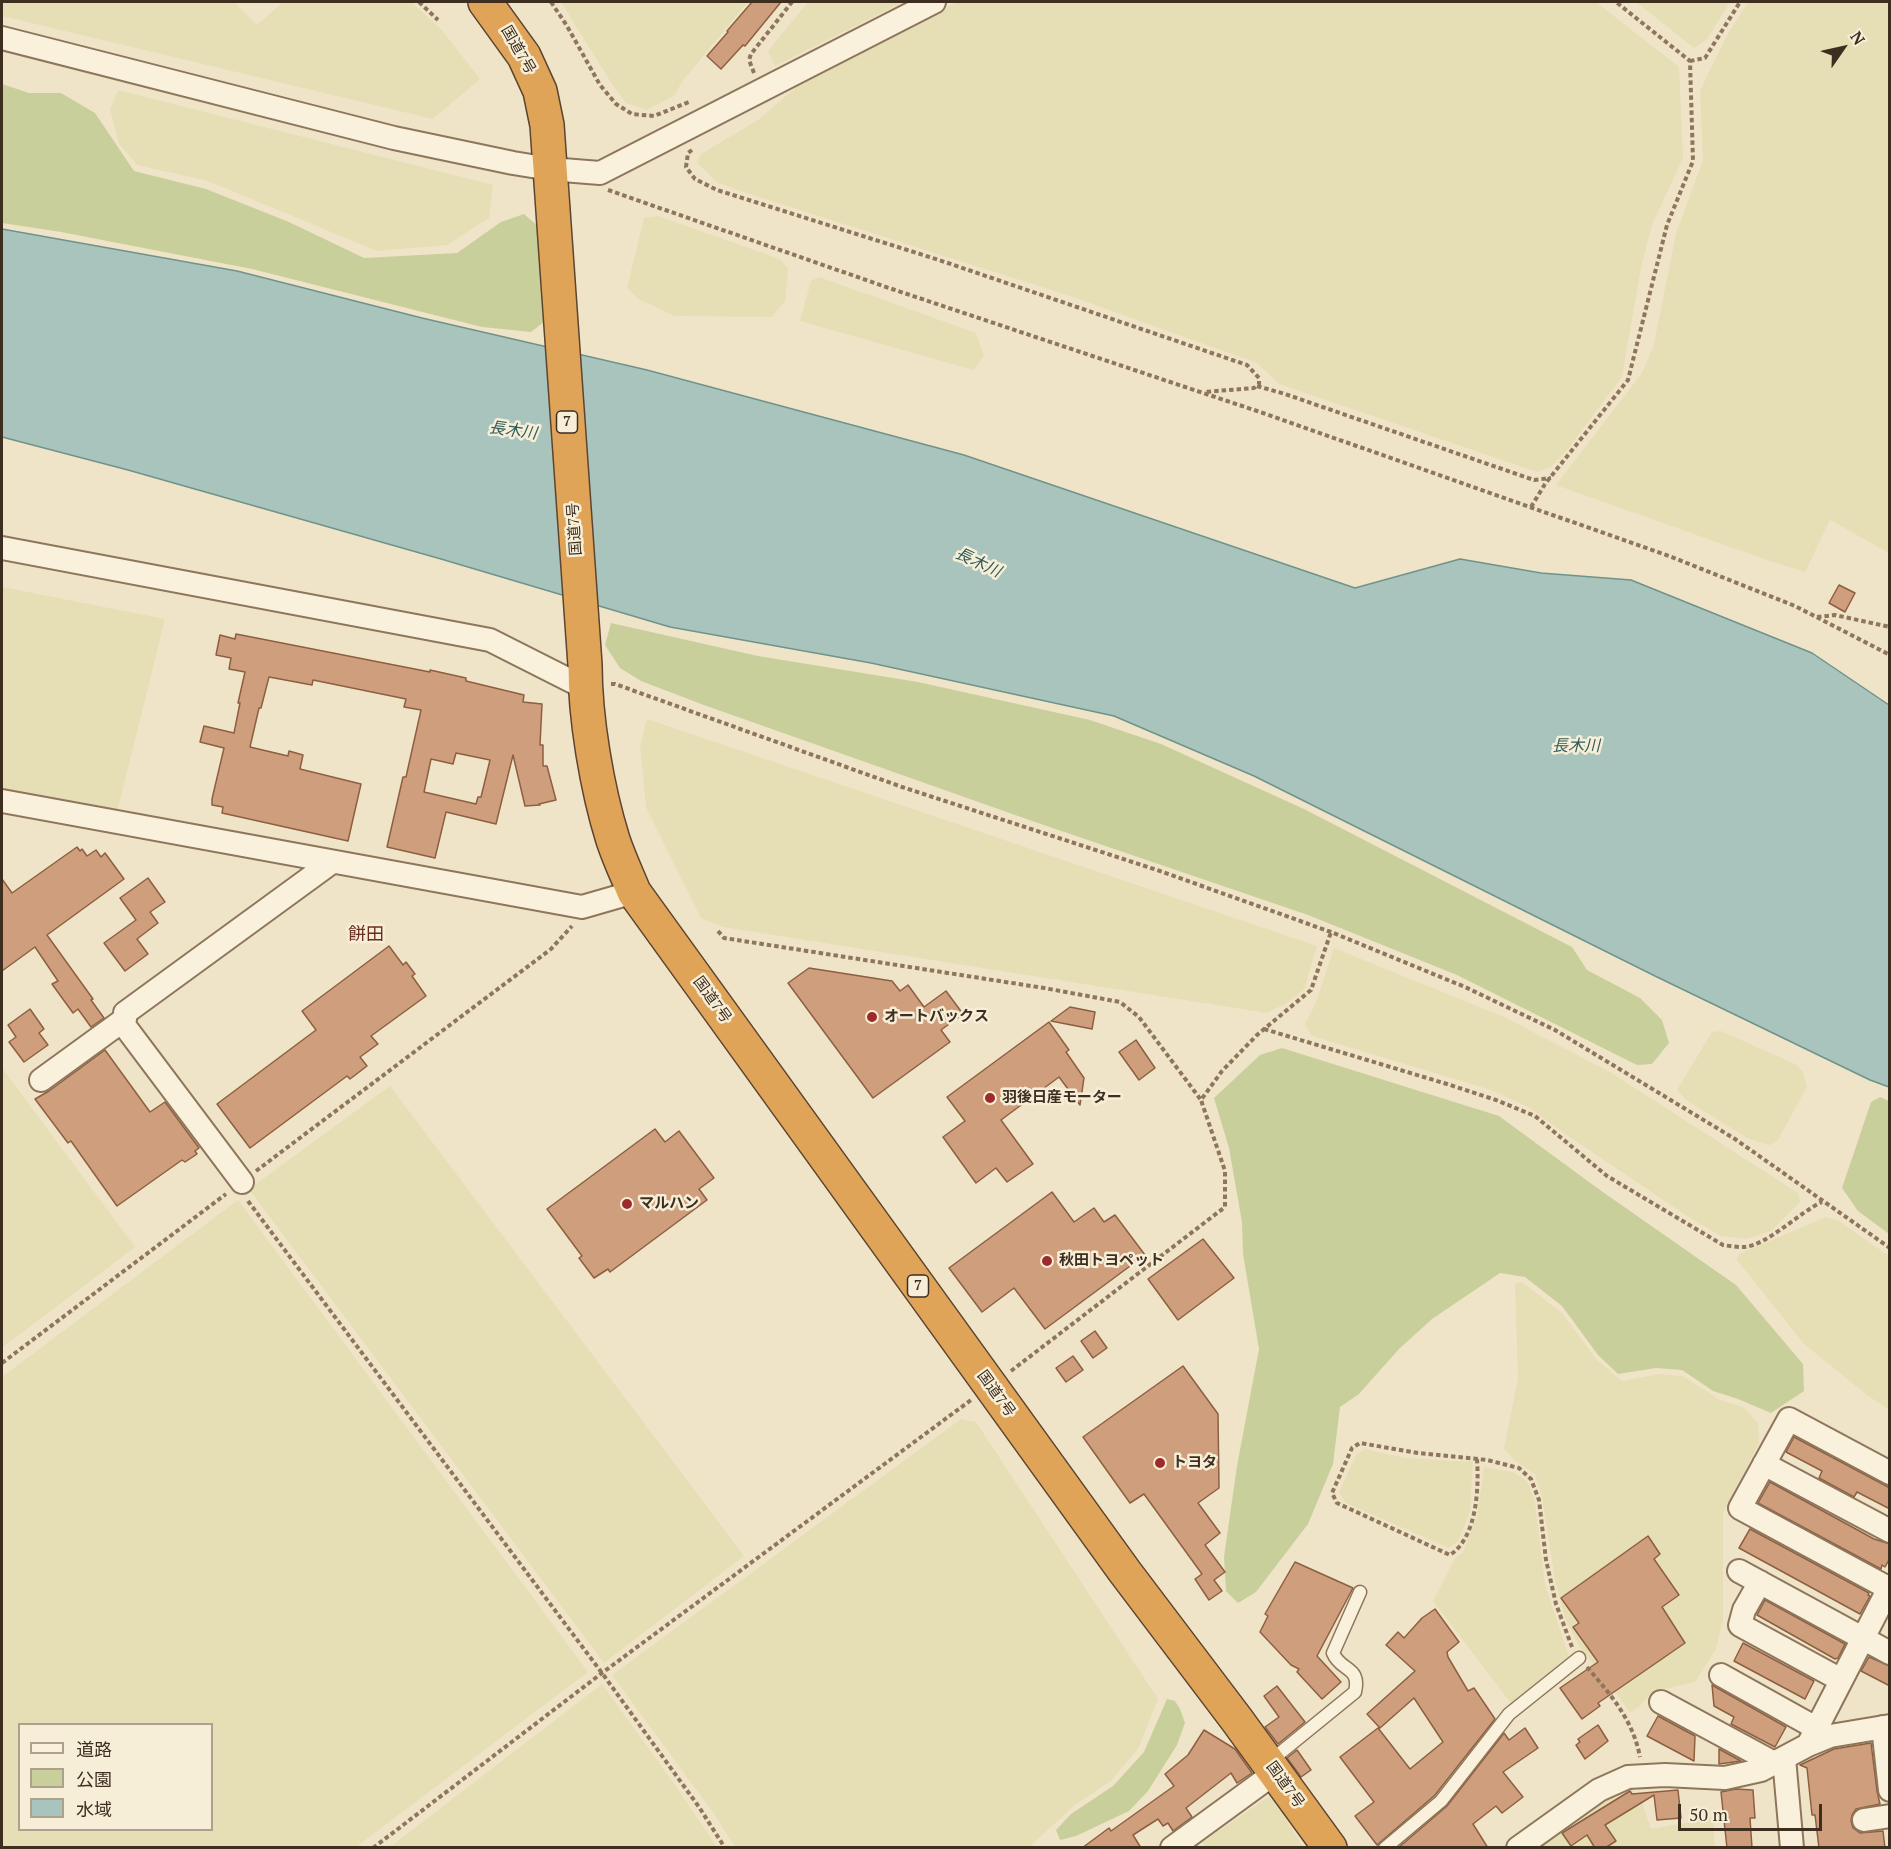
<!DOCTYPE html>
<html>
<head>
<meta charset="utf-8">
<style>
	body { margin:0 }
	#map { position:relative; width:1891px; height:1849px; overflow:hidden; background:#f0e4c8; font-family:"PT Serif","Noto Sans JP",serif }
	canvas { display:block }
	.frame { position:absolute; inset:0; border:3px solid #3d2e20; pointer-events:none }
	.legend { position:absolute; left:18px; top:1723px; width:195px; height:108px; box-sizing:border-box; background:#f7eed8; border:2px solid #ada18e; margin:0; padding:8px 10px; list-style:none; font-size:18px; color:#3d2e20 }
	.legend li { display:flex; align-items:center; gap:12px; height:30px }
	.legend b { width:30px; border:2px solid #ada18e }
	.north { position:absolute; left:1813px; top:18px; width:60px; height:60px; -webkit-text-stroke:4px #f7eed8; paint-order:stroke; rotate:56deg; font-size:16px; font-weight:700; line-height:24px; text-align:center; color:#3d2e20 }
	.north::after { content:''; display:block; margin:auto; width:21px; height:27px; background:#3d2e20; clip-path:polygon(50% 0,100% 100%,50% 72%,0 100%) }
	.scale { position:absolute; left:1678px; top:1804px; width:144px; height:27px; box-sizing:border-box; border:3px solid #3d2e20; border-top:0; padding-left:8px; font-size:18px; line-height:21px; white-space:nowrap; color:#3d2e20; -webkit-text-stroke:4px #f7eed8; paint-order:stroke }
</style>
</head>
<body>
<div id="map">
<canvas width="1891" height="1849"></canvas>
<div class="frame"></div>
<ul class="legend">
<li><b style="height:8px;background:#faf1dc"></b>道路</li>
<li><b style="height:16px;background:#c9cf9b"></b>公園</li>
<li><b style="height:16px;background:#a9c4bc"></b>水域</li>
</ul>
<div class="north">N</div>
<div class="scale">50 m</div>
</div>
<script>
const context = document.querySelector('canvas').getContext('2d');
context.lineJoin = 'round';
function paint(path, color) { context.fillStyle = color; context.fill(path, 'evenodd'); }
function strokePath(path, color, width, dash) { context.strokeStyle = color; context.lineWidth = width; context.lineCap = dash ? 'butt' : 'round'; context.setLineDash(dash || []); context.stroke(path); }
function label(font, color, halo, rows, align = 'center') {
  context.font = font + ' "PT Serif","Noto Sans JP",serif'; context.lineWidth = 5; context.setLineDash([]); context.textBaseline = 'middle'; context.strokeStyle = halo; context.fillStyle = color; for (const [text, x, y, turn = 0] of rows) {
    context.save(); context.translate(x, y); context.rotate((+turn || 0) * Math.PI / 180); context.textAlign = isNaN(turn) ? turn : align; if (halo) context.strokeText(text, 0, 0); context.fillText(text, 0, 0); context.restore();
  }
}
const farmland = new Path2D(`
	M2,2H234L257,25L283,2H411L441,29L480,79L433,119L2,16Z
	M561,2H748L681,83L675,95L647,110L626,103L614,87Z
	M808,2H903L775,66L768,51Z
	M957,2H1596L1679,67L1683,158L1652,225L1641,268L1622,377L1567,450L1552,466L1537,472L1279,384L1257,363L1073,297L737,190L717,182L697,163L701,154L758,120L807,78Z
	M1636,2H1730L1707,39L1694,48Z
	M1748,2H1889V553L1830,520L1805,572L1764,559L1556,485L1642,373L1653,348L1676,233L1703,160L1700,91L1725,39Z
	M118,90L493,185L489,218L447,245L377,251L208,181L137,165L119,144L110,109Z
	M658,216L780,259L788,269L785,301L772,317L675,316L640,300L627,288L644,218Z
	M819,277L976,333L984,356L973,370L800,321L811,281Z
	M2,587L165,619L117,812L2,790Z
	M647,719L1317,946L1304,990L1285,1004L1267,1013L723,927L701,918L646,807L640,746Z
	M1334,948L1504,1017L1610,1072L1798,1193L1800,1202L1771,1231L1746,1239L1721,1236L1687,1216L1561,1131L1530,1108L1491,1090L1312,1036L1305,1024L1315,1005Z
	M1721,1031L1797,1065L1803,1072L1807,1087L1778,1140L1770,1145L1749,1139L1686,1100L1677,1090L1712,1032Z
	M2,1068L135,1247L2,1348Z
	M390,1086L744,1556L604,1663L249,1189Z
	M238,1200L588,1672L356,1847H2V1377ZM20,1724H212V1830H20Z
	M1826,1217L1839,1221L1889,1256V1410L1867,1395L1804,1344L1737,1260L1739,1254Z
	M1522,1282L1562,1313L1597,1360L1622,1381L1659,1374L1683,1376L1720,1400L1743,1407L1758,1423L1759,1443L1723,1513V1619L1716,1649L1695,1682L1652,1692L1641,1705L1630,1713L1605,1677L1581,1649L1566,1621L1555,1580L1542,1497L1535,1474L1515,1461L1504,1448L1518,1378L1515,1284Z
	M961,1419L976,1422L1158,1699L1138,1749L1111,1781L1075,1805L1029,1847H735L712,1811L612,1675Z
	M1365,1449L1405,1458L1473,1462L1470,1512L1458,1541L1449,1548L1346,1503L1339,1492L1356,1455Z
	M1484,1467L1513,1472L1528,1482L1535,1503L1545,1584L1569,1657L1511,1703L1433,1601L1456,1557L1463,1552L1477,1516Z
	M602,1684L675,1785L717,1847H390Z
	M1630,1786L1642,1803L1651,1829L1713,1818L1715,1847L1543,1848L1539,1842L1617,1789Z
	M1271,1795L1303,1847H1205L1203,1842Z`);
const green = new Path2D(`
	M2,84L29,93H61L95,113L134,171L206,189L289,222L364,258L457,253L501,222L524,214L539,227L544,322L531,332L482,327L252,269L61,232L2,223Z
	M611,623L758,656L918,682L1090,720L1161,744L1304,809L1572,947L1587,970L1640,998L1662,1020L1669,1043L1652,1064L1637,1065L1457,975L1308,915L1035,822L701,704L641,681L620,668L605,645Z
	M1282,1048L1499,1116L1600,1190L1736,1285L1803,1364L1804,1391L1771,1413L1738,1399L1713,1391L1682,1370L1656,1368L1618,1374L1598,1355L1562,1306L1525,1277L1500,1273L1432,1319L1399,1349L1359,1394L1340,1407L1333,1464L1308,1524L1256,1592L1238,1603L1226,1591L1224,1557L1237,1466L1259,1349L1243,1254L1242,1222L1229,1148L1214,1098L1260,1055Z
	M1880,1097L1889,1101V1234L1858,1211L1842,1188L1871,1102Z
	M1167,1699L1175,1701L1180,1709L1185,1723L1177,1745L1148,1791L1129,1811L1076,1836L1060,1840L1056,1830L1071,1814L1113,1786L1144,1752Z`);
const water = new Path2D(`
	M2,229L237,271L422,318L647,370L964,455L1355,588L1460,559L1541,573L1631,580L1812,653L1889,705V1087L1870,1080L1655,976L1254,776L1114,716L871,663L670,627L441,559L128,470L2,437Z`);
const building = new Path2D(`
	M752,2H781L745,46L743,45L721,69L707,56L728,32L727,31Z
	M1839,585L1855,593L1845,612L1829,603Z
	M236,634L430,672V670L466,678V681L524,695L523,702L542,704L540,745H543V766H547L556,800L539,804L540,805L525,806L513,755L496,824L446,812L435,858L387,847L403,777H406L421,710L404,707L406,699L313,680L312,685L269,677L261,708H259L250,747L288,756L289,751L303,755L300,769L361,784L348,841L222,813L223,807L212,805V799L224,748L200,742L204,726L234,733L240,703H238L245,672L229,669L231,658L216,655L220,635L235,639ZM456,753L490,760L481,797H478L476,804L424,792L431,759L453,764Z
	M77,847L80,851L82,849L87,856L96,850L101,857L105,853L124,879L47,935L93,999L91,1000L104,1018L91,1027L78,1009L73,1013L52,984L58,981L35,947L2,971V879L12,893Z
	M148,878L165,902L150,912L158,923L137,939L148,954L125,971L104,943L136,920L120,898Z
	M389,946L403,965L406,962L415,974L412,976L426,996L371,1036L378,1044L360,1057L367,1066L350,1079L347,1076L250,1148L217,1104L316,1030L302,1011Z
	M809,968L892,981L900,991L908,985L924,1007L946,991L963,1014L941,1030L950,1042L873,1098L788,983Z
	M1070,1007L1095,1012L1092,1029L1051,1021Z
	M30,1009L44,1029L39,1033L48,1045L24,1062L9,1042L16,1037L8,1025Z
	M1049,1022L1069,1050L1066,1052L1084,1078L1080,1105L1059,1077L1001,1120L1033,1164L1007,1182L996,1168L976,1183L943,1137L965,1121L947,1097Z
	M1136,1040L1155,1068L1139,1080L1119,1052Z
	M105,1050L150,1112L165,1102L199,1148L195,1151L197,1154L185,1162L182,1160L117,1206L71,1141L68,1143L35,1099L49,1091Z
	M655,1129L665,1142L679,1131L714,1178L699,1189L707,1200L610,1272L608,1269L594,1278L579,1258L582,1256L547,1209Z
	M1052,1192L1074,1222L1094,1208L1104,1222L1115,1215L1145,1255L1045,1329L1014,1288L982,1312L949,1268Z
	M1203,1239L1234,1278L1178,1320L1148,1279Z
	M1095,1331L1107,1348L1093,1358L1081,1341Z
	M1073,1356L1083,1370L1066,1382L1056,1368Z
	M1183,1366L1218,1414L1219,1488L1198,1503L1220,1533L1205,1545L1225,1572L1214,1580L1222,1591L1209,1600L1195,1579L1202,1574L1144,1494L1130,1503L1083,1437Z
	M1794,1437L1890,1488V1509L1857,1492L1854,1497L1819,1478L1822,1471L1786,1452Z
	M1770,1482L1874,1539L1890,1544V1558L1885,1567L1882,1565L1881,1569L1758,1503Z
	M1750,1529L1869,1593L1868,1595L1870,1596L1860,1614L1739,1548Z
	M1648,1536L1660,1554L1654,1559L1679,1595L1662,1607L1685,1643L1598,1703L1600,1706L1582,1719L1560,1688L1598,1662L1573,1627L1579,1623L1561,1598Z
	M1295,1562L1353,1588L1317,1656L1341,1682L1322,1699L1297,1672L1299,1669L1291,1665L1260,1632L1268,1616L1265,1614Z
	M1765,1600L1845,1644L1838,1658L1835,1659L1757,1615Z
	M1435,1609L1459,1642L1447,1652L1448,1657L1468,1691L1474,1688L1495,1719L1435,1795L1377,1845L1355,1816L1374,1802L1340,1757L1378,1728L1410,1769L1443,1742L1414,1698L1380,1728L1367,1714L1415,1671L1386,1645L1398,1632L1404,1638L1422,1618Z
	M1743,1643L1814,1681L1805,1699L1734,1661Z
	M1869,1657L1890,1666V1686L1861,1671Z
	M1712,1685L1786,1727L1775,1747L1731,1724L1734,1717L1714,1706Z
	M1277,1686L1305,1722L1278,1744L1265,1727L1279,1717L1264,1696Z
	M1658,1716L1695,1736L1694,1761L1647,1736Z
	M1598,1725L1608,1741L1585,1759L1576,1745L1580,1742L1578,1739Z
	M1525,1728L1538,1748L1503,1772L1523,1797L1502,1813L1496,1806L1473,1824L1488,1848H1398L1447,1806L1504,1733L1509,1740Z
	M1204,1730L1235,1749L1252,1773L1237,1783L1231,1773L1186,1808L1192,1817L1173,1831L1168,1823L1163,1826L1158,1819L1133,1835L1141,1848H1082L1109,1828L1111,1831L1174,1786L1165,1774L1188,1755Z
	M1871,1743L1877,1791L1880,1804L1856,1809L1852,1815L1851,1821L1853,1828L1860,1833L1883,1831L1885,1848H1819L1815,1815H1812L1807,1768L1800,1765L1834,1749Z
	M1719,1749L1741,1761L1719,1764Z
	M1297,1750L1311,1770L1301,1777L1287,1758Z
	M1736,1789L1753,1790L1755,1818H1750L1752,1848H1727L1721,1792Z
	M1678,1790L1681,1818L1657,1820L1654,1795L1605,1825L1616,1841L1605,1848H1595L1587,1835L1571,1846L1562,1833L1630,1791L1632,1794Z`);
const path = new Path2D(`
	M419,2L438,20
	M551,2L567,26L600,85L616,104L632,114L654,116L689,102
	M1690,61L1705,58L1740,2
	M754,73L749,60L751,54L792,2
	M692,150L688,153L686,167L695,179L717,190L939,260L1247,365L1259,378V384L1254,388L1204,392
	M608,190L889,288L1263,413L1669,556L1795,606L1890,655
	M1257,386L1285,394L1534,480L1551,478
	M1531,507L1545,484L1628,380L1667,225L1693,161L1690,61L1616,2
	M1817,617L1835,615L1890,627
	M611,684H615L902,787L1157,870L1331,932L1465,987L1555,1030L1735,1139L1890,1248
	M718,931L724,938L1044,988L1120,1002L1139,1017L1201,1100
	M1264,1029L1447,1084L1496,1100L1535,1116L1607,1176L1723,1245C1729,1246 1736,1247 1743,1247C1767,1246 1798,1213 1822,1202
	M256,1171L551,949L572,926
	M248,1201L602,1673L699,1807L725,1848
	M2,1363L226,1194
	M1011,1371L1225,1207V1171L1201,1100L1222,1071L1257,1035L1311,990L1331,932
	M1477,1459C1479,1489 1477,1537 1450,1555L1337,1503L1332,1493L1352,1448L1360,1443L1418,1453L1487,1460L1519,1468L1531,1479L1539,1500L1546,1560L1556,1604L1572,1647
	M1587,1667C1611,1695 1633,1720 1640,1757
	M373,1848L602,1673L971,1400`);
const lane = new Path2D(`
	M1269,1762L1355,1692C1361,1666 1341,1672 1333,1653L1360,1592
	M1385,1848L1441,1801L1509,1714L1579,1658`);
const street = new Path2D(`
	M2,38L394,138L513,163L550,169L600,173L934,2
	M2,548L490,640L585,688
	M2,801L582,907L634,892
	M41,1080L125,1019
	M242,1182L124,1025L125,1013L332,862
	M1764,1464L1890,1531
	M1890,1473L1789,1419L1740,1508L1890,1589
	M1739,1571L1890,1653
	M1760,1582L1744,1610L1740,1625L1841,1680
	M1721,1675L1816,1728
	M1661,1702L1774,1763
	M1883,1727L1890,1790
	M1808,1745L1890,1586
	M1784,1758L1792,1848
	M1864,1820L1890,1816
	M1172,1848L1276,1772
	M1518,1848L1599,1790L1628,1777L1665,1775L1725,1778L1761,1770L1808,1745L1830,1736L1890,1726`);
const highway = new Path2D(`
	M485,2L524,56L540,91L547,125L585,665C585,718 597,789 613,840C619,858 627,875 634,892L1125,1572L1237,1720L1330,1848`);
const markers = [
	[872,1017,6,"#9e2a2b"],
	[990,1098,6,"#9e2a2b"],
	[627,1204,6,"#9e2a2b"],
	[1047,1261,6,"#9e2a2b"],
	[1160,1463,6,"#9e2a2b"]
];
const shields = [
	[567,422,21],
	[918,1286,21]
];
const shieldNames = [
	["7",567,422],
	["7",918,1286]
];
const streetNames = [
	["国道7号",518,50,60],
	["国道7号",575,529,-94],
	["国道7号",712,1000,54],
	["国道7号",996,1394,54],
	["国道7号",1285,1785,54]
];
const poiNames = [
	["オートバックス",884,1017],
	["羽後日産モーター",1002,1098],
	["マルハン",639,1204],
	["秋田トヨペット",1059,1261],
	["トヨタ",1172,1463]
];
const waterNames = [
	["長木川",513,431,8],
	["長木川",978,563,25],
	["長木川",1576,746]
];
const quarterNames = [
	["餅田",366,935]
];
paint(farmland, '#e6deb5');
paint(green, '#c9cf9b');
paint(water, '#a9c4bc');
strokePath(water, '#6f938a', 1.5);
paint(building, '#cf9f7d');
strokePath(building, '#8d5f41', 1.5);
strokePath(lane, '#8d765c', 15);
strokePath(street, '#8d765c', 26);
strokePath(highway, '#5b4430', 36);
strokePath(path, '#8d765c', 4, [4.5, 3]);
strokePath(lane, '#faf1dc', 12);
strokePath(street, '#faf1dc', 22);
strokePath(highway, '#e0a458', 33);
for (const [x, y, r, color] of markers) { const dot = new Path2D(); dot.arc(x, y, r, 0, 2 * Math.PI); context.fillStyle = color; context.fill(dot); strokePath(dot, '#f7eed8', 2); }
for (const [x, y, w] of shields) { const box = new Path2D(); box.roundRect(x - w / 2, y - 11, w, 22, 4.5); context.fillStyle = '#f7eed8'; context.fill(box); strokePath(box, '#3d2e20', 1.5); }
label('bold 14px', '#3d2e20', null, shieldNames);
label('15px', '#3d2e20', '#f7eed8', streetNames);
label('bold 15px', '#3d2e20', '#f7eed8', poiNames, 'left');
label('italic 16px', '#2f5d5a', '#f7eed8', waterNames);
label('18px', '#6b2e1e', '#f7eed8', quarterNames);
</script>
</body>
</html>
